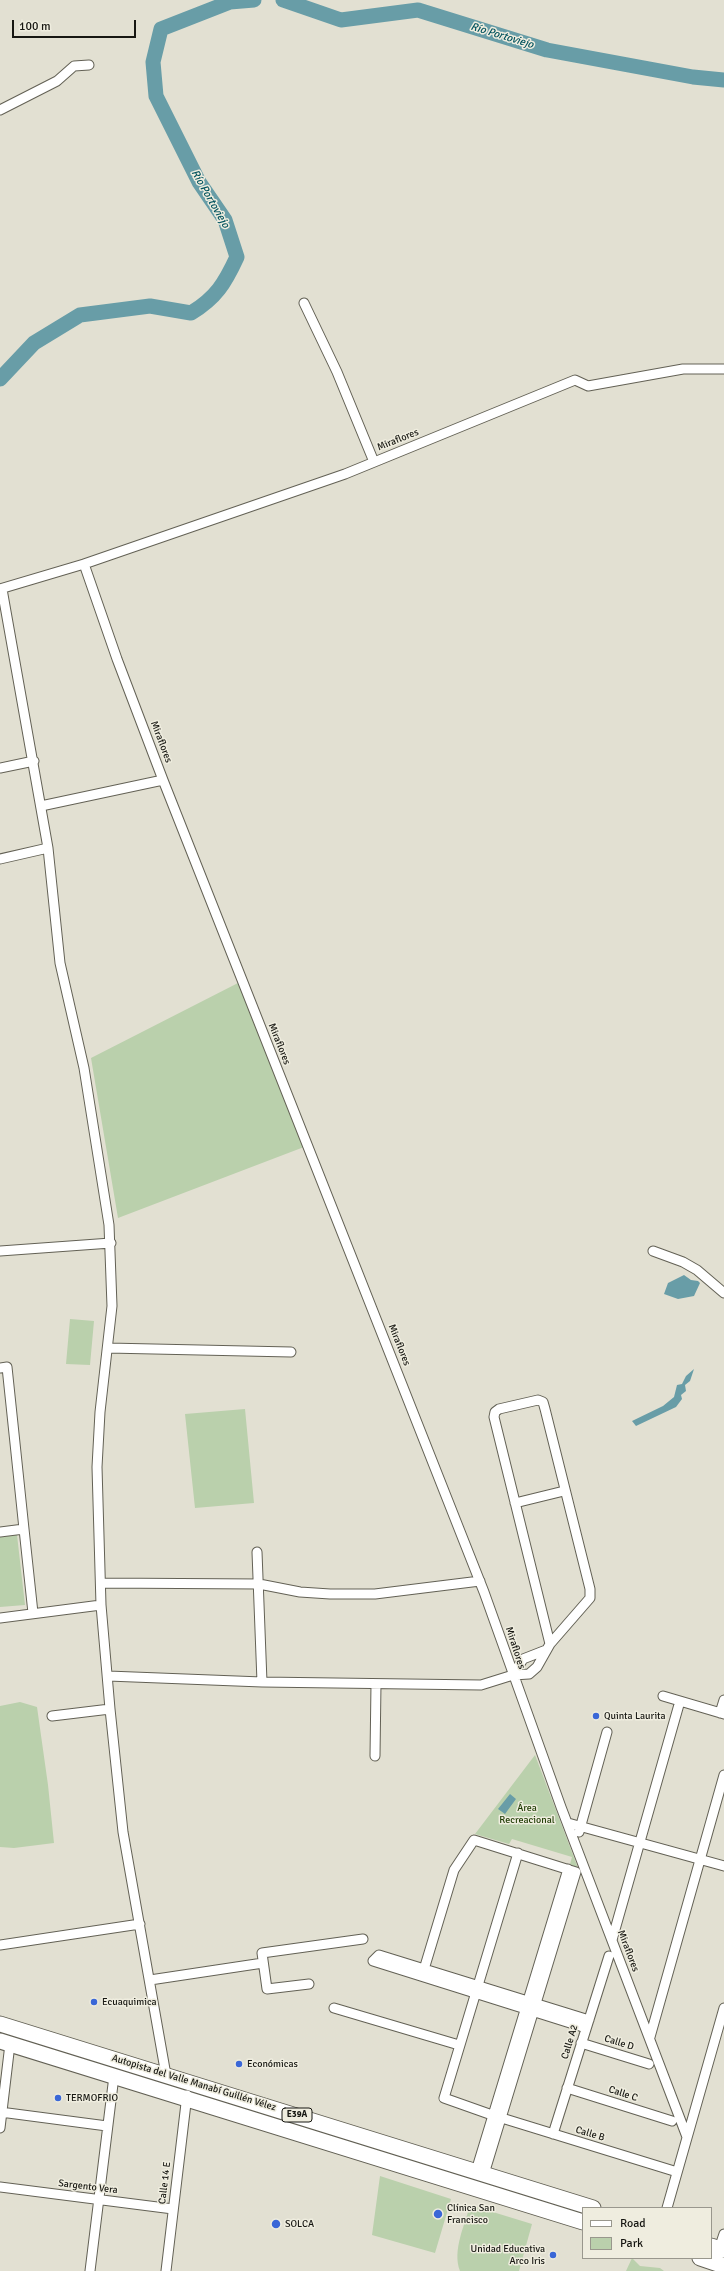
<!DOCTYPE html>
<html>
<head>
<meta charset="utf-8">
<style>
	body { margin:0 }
	#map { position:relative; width:724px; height:2271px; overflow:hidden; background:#e2e0d2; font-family:Signika,sans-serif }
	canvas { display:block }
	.legend { position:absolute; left:582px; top:2207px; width:130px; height:52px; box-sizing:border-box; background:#efeddf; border:1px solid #99978d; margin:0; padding:5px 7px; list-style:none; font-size:12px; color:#171712 }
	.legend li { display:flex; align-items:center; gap:8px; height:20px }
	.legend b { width:20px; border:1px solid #99978d }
	.scale { position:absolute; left:12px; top:20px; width:124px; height:18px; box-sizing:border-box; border:2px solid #171712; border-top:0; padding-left:5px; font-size:12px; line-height:14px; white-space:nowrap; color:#171712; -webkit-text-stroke:3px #efeddf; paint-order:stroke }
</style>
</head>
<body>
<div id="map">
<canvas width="724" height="2271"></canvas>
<ul class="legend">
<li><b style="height:5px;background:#fff"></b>Road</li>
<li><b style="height:11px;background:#bad0ac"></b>Park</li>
</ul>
<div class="scale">100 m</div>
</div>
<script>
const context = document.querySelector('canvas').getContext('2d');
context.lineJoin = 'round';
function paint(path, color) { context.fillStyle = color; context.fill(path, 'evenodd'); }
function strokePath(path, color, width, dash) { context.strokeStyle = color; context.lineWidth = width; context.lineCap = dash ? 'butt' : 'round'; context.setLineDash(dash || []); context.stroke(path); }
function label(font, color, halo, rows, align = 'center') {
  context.font = font + ' Signika,sans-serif'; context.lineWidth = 3; context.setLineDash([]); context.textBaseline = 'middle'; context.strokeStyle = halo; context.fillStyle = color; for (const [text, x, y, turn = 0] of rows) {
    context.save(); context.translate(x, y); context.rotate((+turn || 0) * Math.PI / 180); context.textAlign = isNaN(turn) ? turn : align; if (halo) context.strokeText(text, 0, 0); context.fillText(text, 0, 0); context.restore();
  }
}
const green = new Path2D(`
	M238,983L304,1147L118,1218L91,1058Z
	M70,1319L94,1321L90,1365L66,1364Z
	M245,1409L254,1503L195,1508L185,1414Z
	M17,1535L25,1605L0,1607V1536Z
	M20,1702L37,1707L48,1785L54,1843L14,1848L0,1847V1706Z
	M535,1755L578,1868L570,1864L572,1857L512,1839L509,1844L475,1834Z
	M380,2176L451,2199L435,2253L372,2235Z
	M470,2205L532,2224L519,2271H460C452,2250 465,2225 470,2205Z
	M632,2258L640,2266L660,2268L664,2271H626Z`);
const water = new Path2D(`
	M684,1275L691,1280L698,1281L700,1283L694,1296L678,1299L664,1294L668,1283Z
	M694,1369L690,1381L685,1385L686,1391L681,1395L682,1399L676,1407L636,1426L632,1421L663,1406L674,1397L677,1385L682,1384L686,1376Z
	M510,1794L516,1799L505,1814L498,1809Z`);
const river = new Path2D(`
	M283,0L341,20L418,10L547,50L693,77L724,80
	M0,379L34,343L80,315L150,306L191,313C216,298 225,283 237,257L225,220L199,182L156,96L153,62L161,29L230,2L254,0`);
const minor = new Path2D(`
	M0,110L57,81L74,66L89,65
	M304,303L337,372L374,462
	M84,564L117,659L163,780L484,1592L561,1807L687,2137
	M0,589L84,564L345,474L575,380L588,386L683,369H724
	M2,589L48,848L60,963L84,1068L109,1225L112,1306L100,1412L97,1467L101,1605L110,1709L123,1832L166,2075
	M0,768L34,761
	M41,806L163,780
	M0,859L48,848
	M0,1251L111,1243
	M653,1251L683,1262L697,1270L724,1293
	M108,1348L291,1352
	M0,1368L7,1367L24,1529
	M515,1503L564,1491
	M0,1532L24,1529L33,1613
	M257,1552L262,1682
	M101,1583L259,1584L300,1592L330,1594H375L480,1581
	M0,1618L101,1605
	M513,1675L523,1659L546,1650
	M108,1676L262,1682L481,1685L513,1675L529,1674L537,1667L550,1644L590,1598V1589L545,1409L543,1402L538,1400L499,1409L495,1412L494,1417L550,1644
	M663,1696L724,1714
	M720,1713L724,1700
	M52,1716L110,1709
	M375,1756L376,1684
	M568,1823L724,1866
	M579,1832L607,1732
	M518,1853L444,2098L492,2115L674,2171
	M612,1940L680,1701
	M0,1945L140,1924
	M422,1976L454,1870L474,1840L576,1872L484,2174
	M150,1980L263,1963
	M309,1984L267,1989L262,1953L363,1939
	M334,2008L459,2045
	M586,2028L373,1961L379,1955L589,2020
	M650,2037L724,1775
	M581,2043L649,2064
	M567,2088L672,2121
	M0,2112L107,2126
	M0,2128L10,2044
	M553,2134L609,1956
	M476,2171L568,1869
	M0,2187L173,2209
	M667,2208L724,2008
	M718,2252L724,2234
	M90,2271L114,2076
	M166,2271L187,2095`);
const primary = new Path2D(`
	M0,2024L593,2208
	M0,2041L583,2222
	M711,2246L724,2250
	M700,2258L724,2266`);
const markers = [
	[596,1716,4,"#3a67d7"],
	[94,2002,4,"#3a67d7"],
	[239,2064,4,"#3a67d7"],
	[58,2098,4,"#3a67d7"],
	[438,2214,5,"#3a67d7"],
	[276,2224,5,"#3a67d7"],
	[553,2255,4,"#3a67d7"]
];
const shields = [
	[297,2115,30]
];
const shieldNames = [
	["E39A",297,2115]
];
const streetNames = [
	["Miraflores",398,440,-22],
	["Miraflores",161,742,69],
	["Miraflores",279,1044,68],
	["Miraflores",399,1345,68],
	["Miraflores",515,1648,72],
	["Miraflores",628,1951,69],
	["Calle A2",570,2042,-73],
	["Calle D",619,2043,17],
	["Autopista del Valle Manabí Guillén Vélez",194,2083,17],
	["Calle C",623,2094,18],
	["Calle B",590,2134,17],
	["Calle 14 E",165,2183,-83],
	["Sargento Vera",88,2187,7]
];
const poiNames = [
	["Quinta Laurita",604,1716],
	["Ecuaquimica",102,2002],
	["Económicas",247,2064],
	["TERMOFRIO",66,2098],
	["Clínica San",447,2208],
	["Francisco",447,2220],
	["SOLCA",285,2224],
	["Unidad Educativa",545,2249,"right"],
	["Arco Iris",545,2261,"right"]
];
const parkNames = [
	["Área",527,1808],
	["Recreacional",527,1820]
];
const waterNames = [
	["Río Portoviejo",502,36,17],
	["Río Portoviejo",210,199,60]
];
paint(green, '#bad0ac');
paint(water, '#689da7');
strokePath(river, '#689da7', 15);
strokePath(minor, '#636155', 11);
strokePath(primary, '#636155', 17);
strokePath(minor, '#fff', 9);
strokePath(primary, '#fff', 15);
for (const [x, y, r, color] of markers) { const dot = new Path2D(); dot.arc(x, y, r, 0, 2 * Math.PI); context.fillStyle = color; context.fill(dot); strokePath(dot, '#efeddf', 1.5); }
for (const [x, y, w] of shields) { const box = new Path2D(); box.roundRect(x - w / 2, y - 7, w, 14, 3); context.fillStyle = '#efeddf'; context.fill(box); strokePath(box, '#171712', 1); }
label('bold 9px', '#171712', null, shieldNames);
label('10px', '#171712', '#efeddf', streetNames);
label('10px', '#171712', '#efeddf', poiNames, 'left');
label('10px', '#1e3b02', '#efeddf', parkNames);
label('italic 11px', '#00525d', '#efeddf', waterNames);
</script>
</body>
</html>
